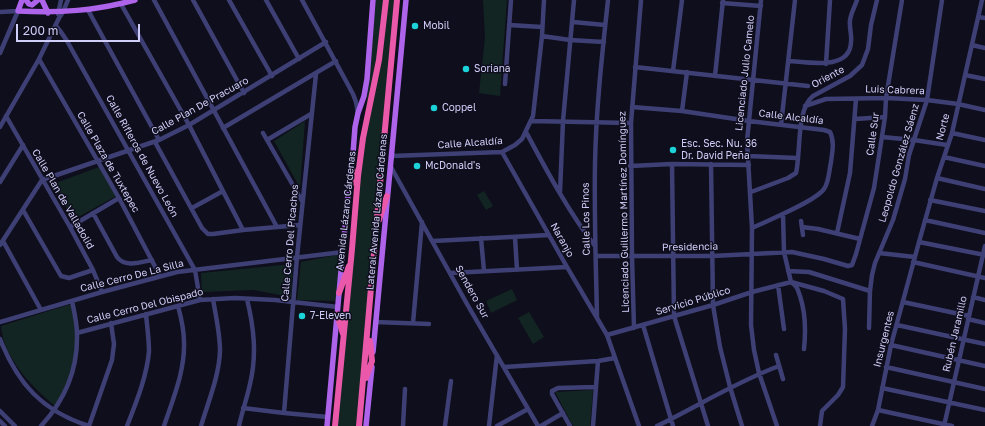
<!DOCTYPE html>
<html>
<head>
<meta charset="utf-8">
<style>
	body { margin:0 }
	#map { position:relative; width:985px; height:426px; overflow:hidden; background:#0f0e1c; font-family:"Golos Text",sans-serif }
	canvas { display:block }
	.scale { position:absolute; left:16px; top:24px; width:124px; height:18px; box-sizing:border-box; border:2px solid #d0cef9; border-top:0; padding-left:5px; font-size:12px; line-height:14px; white-space:nowrap; color:#d0cef9; -webkit-text-stroke:3px #0f0e1c; paint-order:stroke }
</style>
</head>
<body>
<div id="map">
<canvas width="985" height="426"></canvas>
<div class="scale">200 m</div>
</div>
<script>
const context = document.querySelector('canvas').getContext('2d');
context.lineJoin = 'round';
function paint(path, color) { context.fillStyle = color; context.fill(path, 'evenodd'); }
function strokePath(path, color, width, dash) { context.strokeStyle = color; context.lineWidth = width; context.lineCap = dash ? 'butt' : 'round'; context.setLineDash(dash || []); context.stroke(path); }
function label(font, color, halo, rows, align = 'center') {
  context.font = font + ' "Golos Text",sans-serif'; context.lineWidth = 3; context.setLineDash([]); context.textBaseline = 'middle'; context.strokeStyle = halo; context.fillStyle = color; for (const [text, x, y, turn = 0] of rows) {
    context.save(); context.translate(x, y); context.rotate((+turn || 0) * Math.PI / 180); context.textAlign = isNaN(turn) ? turn : align; if (halo) context.strokeText(text, 0, 0); context.fillText(text, 0, 0); context.restore();
  }
}
const green = new Path2D(`
	M376,0H397L360,426H337Z
	M483,0H507L500,96L479,93L485,38Z
	M305,121L300,188L274,141Z
	M99,167L116,196L73,220L53,184Z
	M484,191L493,206L486,210L477,195Z
	M341,254L336,301L297,300L301,262Z
	M293,264L291,297L253,290L202,292L201,273Z
	M512,289L517,300L491,313L486,301Z
	M68,305H71L76,333L75,357L69,382L56,405H54C32,387 3,357 1,326Z
	M529,312L544,337L533,344L518,318Z
	M593,390L590,426H573L555,392Z`);
const minor = new Path2D(`
	M154,0L277,227
	M193,0L244,93
	M229,0L272,76
	M266,0L299,59
	M302,0L353,94L356,102L358,113
	M761,0L747,141L752,228L751,325L754,350L759,373L777,426
	M722,3L761,6
	M121,4L189,125L243,230
	M88,10L159,140
	M0,12L18,11L0,53
	M58,14L61,0
	M979,17L985,18
	M573,22L605,25
	M509,25L542,27
	M56,26L61,32L67,41L195,270L200,300
	M542,36L570,40L604,42
	M972,45L985,48
	M39,59L119,198L160,276
	M789,61C808,62 850,71 851,42C852,35 849,27 850,20C851,13 855,6 857,0
	M826,64L830,0
	M635,67L808,86
	M673,71L682,0
	M965,75L985,79
	M715,76L723,0
	M505,84L511,0
	M805,106L826,99L886,98L927,100L958,104L985,110
	M632,107L682,111L749,121L824,130L830,132C835,142 832,153 831,162C829,171 829,182 824,189C816,201 767,221 752,228
	M682,111L687,72
	M6,116L70,227L93,270L102,292
	M855,119L885,117
	M531,121L631,123
	M781,125L795,0
	M0,127L39,59L59,18L63,12L68,0
	M223,128L336,61
	M526,132C547,171 568,211 595,246
	M263,133L302,201
	M952,133L985,140
	M882,137L914,140L947,145
	M267,140L311,114
	M155,142L202,228L208,234H213L243,230L300,225
	M502,152L567,267L607,335L639,426
	M391,156L502,152L515,145L522,139L533,116L542,36L544,0
	M748,156L797,158
	M944,157L985,166
	M672,164L674,316L708,426
	M711,164L713,305L720,347L730,387L742,426
	M630,166L672,164L749,165
	M391,167L467,304L538,426
	M937,178L985,189
	M0,182L23,145
	M560,192L563,121L574,0
	M751,192L788,178L796,173C801,153 796,109 813,96L850,76L862,65L868,49L871,25L877,0
	M930,200L985,211
	M192,208L223,191
	M23,210L61,276L69,278L93,270
	M93,213L117,257C125,268 141,262 152,260
	M925,220L985,233
	M801,221L803,235
	M70,227L119,198
	M802,227L818,229L860,239
	M837,233L850,173L856,99
	M515,237L517,270
	M481,238L484,271
	M3,241L41,310
	M433,241L549,235
	M919,242L985,255
	M0,245L42,180L159,140L189,125L326,42
	M879,253L915,257
	M596,256H712L792,252L824,259L848,266L852,265L856,254L874,188L885,117L886,98L902,0
	M913,262L985,278
	M788,271L809,272L870,291
	M451,273L567,267
	M791,282L824,291L843,299L845,329L843,387L838,395L822,411L820,426
	M792,283C798,286 798,291 800,296C806,314 806,330 804,349
	M778,285L784,329
	M973,297L985,300
	M903,302L969,316
	M597,317C596,266 594,215 595,164C596,109 602,55 608,0
	M968,319L985,323
	M0,322L102,292L177,272L343,252
	M375,322L429,324
	M413,323L422,222
	M643,325L673,426
	M897,325L985,344
	M634,328L632,256L631,123L641,0
	M869,328L870,291L872,275L875,263L893,220L905,179L909,155L927,100L942,0
	M77,333L200,300L235,298L275,300L338,307
	M607,335L713,305L752,292L791,282L784,252L783,214
	M0,339C18,384 42,411 89,426
	M891,345L985,366
	M776,355L783,379
	M504,367L598,361L615,358
	M886,367L985,389
	M882,388L985,410
	M243,408L284,413L328,417
	M878,410L952,426
	M0,411L15,426
	M284,413L297,257L316,74
	M0,421L5,426
	M41,426C65,400 78,370 77,334C77,323 74,311 72,301
	M89,426L112,360L114,344L111,323
	M127,426C136,403 147,376 149,351C149,339 147,326 146,314
	M164,426C173,399 185,371 184,342C184,330 181,317 178,306
	M201,426C208,402 219,377 220,351C220,334 216,317 213,299
	M239,426C242,412 247,398 250,384C257,355 254,328 247,299
	M403,426L405,389
	M445,426L451,381
	M489,426L497,355
	M497,426L528,409
	M541,426L563,413
	M570,426L552,394V391L558,388L596,387
	M593,426L598,361
	M657,426C698,406 736,382 779,366
	M872,426L878,410L891,345L919,242L937,178L952,133L982,0
	M944,426L985,246`);
const major = new Path2D(`
	M22,0L18,11C61,13 94,11 135,0
	M26,0L29,4L32,5L38,0
	M42,0L48,13
	M373,352L406,0
	M327,426L348,194L352,167L355,127L358,113L364,96L367,79L373,0
	M366,426L372,367`);
const highway = new Path2D(`
	M352,167L355,183
	M379,220L387,196
	M339,293L349,266
	M337,314L343,334
	M366,378L372,361L370,341
	M335,426L352,249L358,176L363,138L379,60L386,0
	M359,426L382,161L397,0`);
const markers = [
	[415,26,4,"#1bd3d8"],
	[466,69,4,"#1bd3d8"],
	[434,108,4,"#1bd3d8"],
	[673,150,4,"#1bd3d8"],
	[417,166,4,"#1bd3d8"],
	[302,316,4,"#1bd3d8"]
];
const poiNames = [
	["Mobil",423,26],
	["Soriana",474,69],
	["Coppel",442,108],
	["Esc. Sec. Nu. 36",681,144],
	["Dr. David Peña",681,156],
	["McDonald's",425,166],
	["7-Eleven",310,316]
];
const streetNames = [
	["Licenciado Julio Camelo",745,73,-84],
	["Oriente",828,77,-28],
	["Luis Cabrera",895,90,2],
	["Calle Plan De Pracuaro",200,106,-29],
	["Calle Alcaldía",791,117,7],
	["Norte",943,127,-75],
	["Calle Sur",873,134,-82],
	["Calle Alcaldía",470,143,-4],
	["Calle Rifleros de Nuevo León",142,156,61],
	["Calle Plaza de Tuxtepec",108,162,60],
	["Leopoldo González Sáenz",899,163,-74],
	["Calle Plan de Valladolid",63,199,60],
	["Avenida Lázaro Cárdenas",346,211,-84],
	["Lateral Avenida Lázaro Cárdenas",377,212,-85],
	["Licenciado Guillermo Martínez Domínguez",624,212,-91],
	["Calle Los Pinos",586,219,-91],
	["Naranjo",562,240,61],
	["Calle Cerro Del Picachos",290,243,-85],
	["Presidencia",690,247,-1],
	["Calle Cerro De La Silla",132,276,-14],
	["Sendero Sur",472,292,61],
	["Servicio Público",693,301,-17],
	["Calle Cerro Del Obispado",145,306,-14],
	["Rubén Jaramillo",955,334,-77],
	["Insurgentes",884,339,-76]
];
paint(green, '#122523');
strokePath(minor, '#3e4075', 4.5);
strokePath(major, '#ae63eb', 5.5);
strokePath(highway, '#ea58a9', 6);
for (const [x, y, r, color] of markers) { const dot = new Path2D(); dot.arc(x, y, r, 0, 2 * Math.PI); context.fillStyle = color; context.fill(dot); strokePath(dot, '#0f0e1c', 1.5); }
label('10px', '#d0cef9', '#0f0e1c', poiNames, 'left');
label('10px', '#d0cef9', '#0f0e1c', streetNames);
</script>
</body>
</html>
